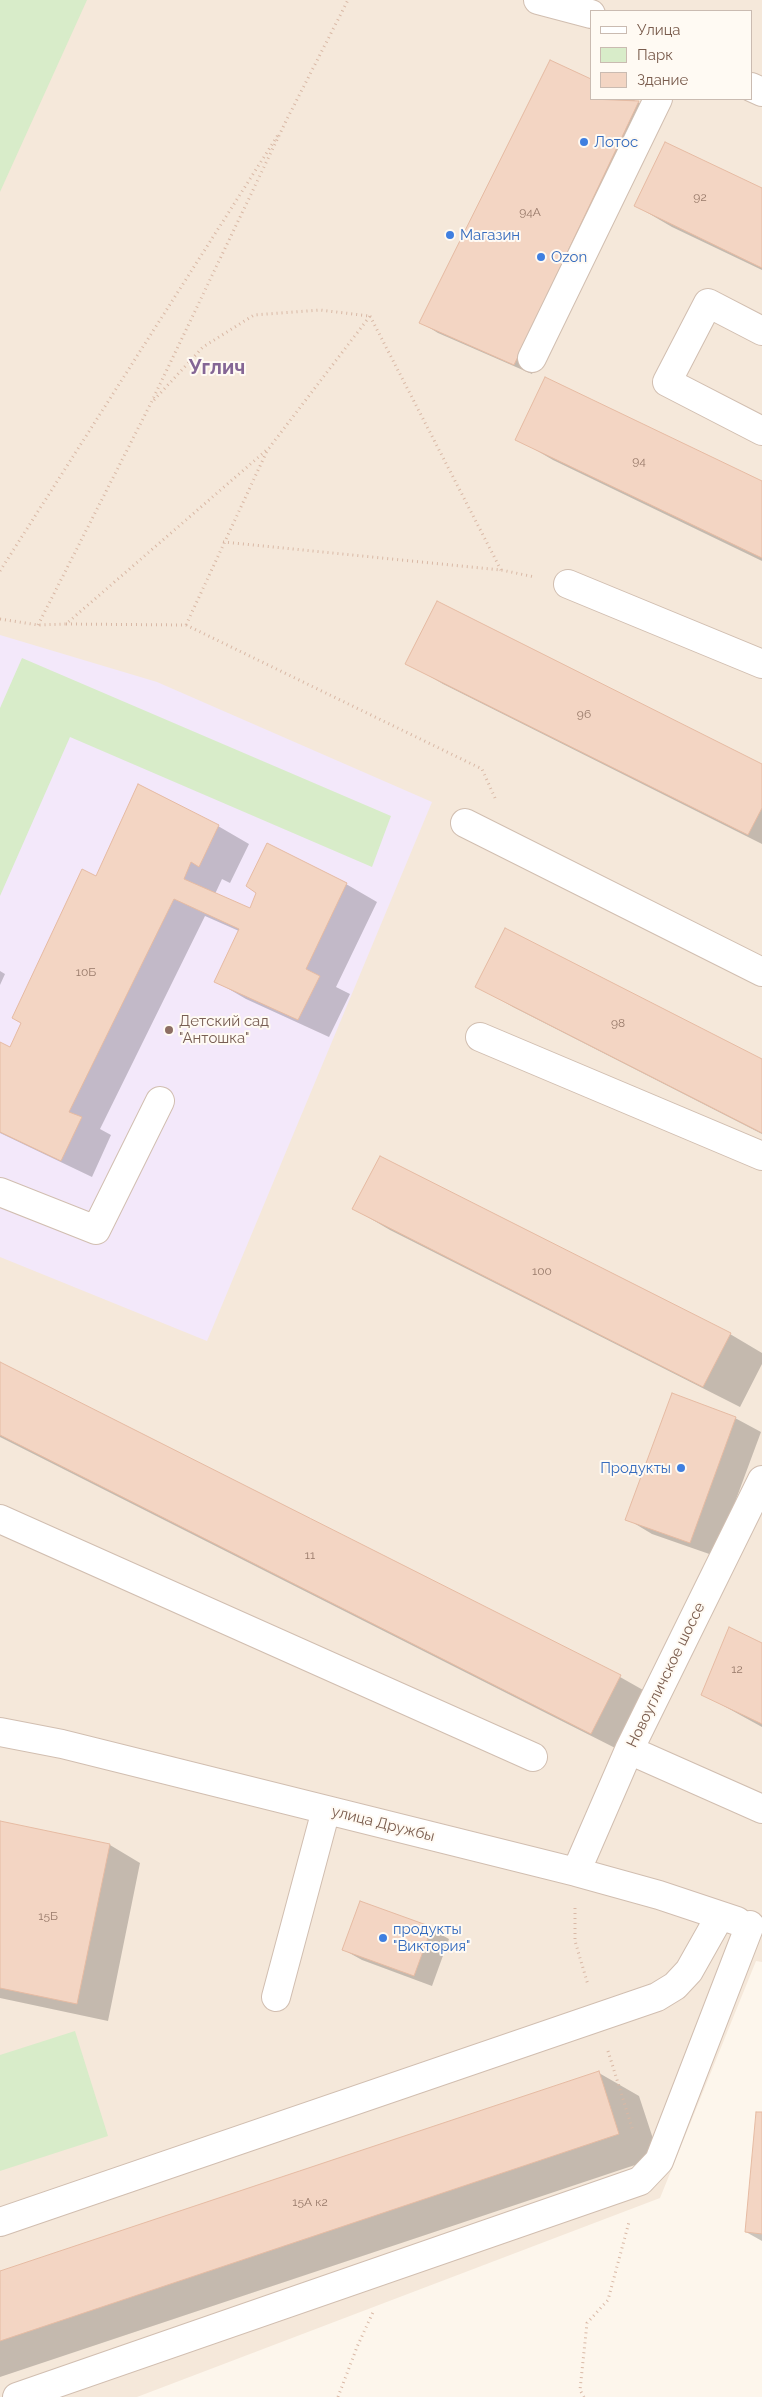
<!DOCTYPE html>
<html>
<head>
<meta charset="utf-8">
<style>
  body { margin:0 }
  #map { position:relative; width:762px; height:2397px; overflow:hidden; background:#fdf6ec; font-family:Raleway,sans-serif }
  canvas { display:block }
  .legend { position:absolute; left:590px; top:10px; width:162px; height:90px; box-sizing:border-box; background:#fffaf3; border:1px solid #cabbb1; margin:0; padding:6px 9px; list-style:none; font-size:15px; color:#7a5c4d }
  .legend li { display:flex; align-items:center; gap:10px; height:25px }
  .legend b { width:25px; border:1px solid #cabbb1 }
</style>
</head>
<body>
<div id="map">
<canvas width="762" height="2397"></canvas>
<ul class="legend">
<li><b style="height:6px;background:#fff"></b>Улица</li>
<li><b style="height:14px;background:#d8ecc9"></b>Парк</li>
<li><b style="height:14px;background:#f3d5c3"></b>Здание</li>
</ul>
</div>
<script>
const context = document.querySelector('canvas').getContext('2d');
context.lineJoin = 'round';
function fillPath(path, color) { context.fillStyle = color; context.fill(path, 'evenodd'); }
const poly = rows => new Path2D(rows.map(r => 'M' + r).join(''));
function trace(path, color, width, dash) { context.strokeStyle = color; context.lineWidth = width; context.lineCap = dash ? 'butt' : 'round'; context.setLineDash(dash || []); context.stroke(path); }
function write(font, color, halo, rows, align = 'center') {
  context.font = font + ' Raleway,sans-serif'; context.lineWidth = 4; context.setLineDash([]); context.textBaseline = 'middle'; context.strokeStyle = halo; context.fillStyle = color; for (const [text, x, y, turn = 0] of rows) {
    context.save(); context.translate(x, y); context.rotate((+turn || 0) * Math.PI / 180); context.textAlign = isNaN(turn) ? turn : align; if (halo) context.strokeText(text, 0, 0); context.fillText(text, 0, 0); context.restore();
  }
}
const residential = poly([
  [0,0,762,0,762,1962,756,1961,660,2198,137,2397,0,2397],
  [591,11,751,11,751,99,591,99]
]);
const education = poly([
  [0,635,157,682,432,802,207,1341,0,1257]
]);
const green = poly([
  [0,0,87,0,0,192],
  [22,658,391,816,372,867,70,737,0,896,0,708],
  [75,2031,108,2136,0,2171,0,2055]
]);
const shadow = poly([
  [591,99,632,99,656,112,532,374,438,333,420,322],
  [762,190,762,270,672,227,636,206],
  [517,439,762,483,762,561,553,460],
  [407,663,762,765,762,844,443,684],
  [218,826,249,844,230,883,222,879,215,894,251,909,346,884,377,902,336,987,350,994,329,1037,246,999,215,981,239,931,205,916,100,1129,111,1135,92,1177,0,1133,0,1043,11,1048,97,877],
  [0,971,5,974,0,985],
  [477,986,762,1061,762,1134,513,1007],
  [354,1209,730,1334,762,1353,762,1364,740,1407,390,1230],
  [0,1363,620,1677,659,1699,631,1756,0,1437],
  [735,1418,761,1432,715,1556,652,1534,627,1519],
  [762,1645,762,1727,702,1694],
  [0,1823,110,1845,140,1863,108,2021,0,1998],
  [431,1929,449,1939,432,1986,362,1960,344,1950],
  [599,2073,639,2096,659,2157,0,2377,0,2272],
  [762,2114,762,2241,746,2232]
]);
const building = poly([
  [550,60,591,79,591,99,639,101,514,365,419,323,550,60],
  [665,142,762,188,762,268,634,206,665,142],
  [545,377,762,481,762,558,515,440,545,377],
  [437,601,762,764,762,808,748,835,405,664,437,601],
  [138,784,219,825,199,867,191,862,184,879,250,908,256,893,246,886,267,843,347,883,306,969,320,976,298,1020,214,982,239,929,174,899,69,1112,82,1117,61,1161,0,1132,0,1042,10,1047,21,1023,12,1018,82,869,96,876,138,784],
  [505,928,762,1059,762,1133,475,987,505,928],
  [380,1156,731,1333,703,1387,352,1209,380,1156],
  [0,1362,621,1675,591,1734,0,1435,0,1362],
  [672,1393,736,1417,690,1543,625,1520,672,1393],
  [729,1627,762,1643,762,1724,701,1695,729,1627],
  [0,1821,110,1844,77,2004,0,1988,0,1821],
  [360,1901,432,1927,414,1976,342,1950,360,1901],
  [599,2071,619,2134,0,2341,0,2271,599,2071],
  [756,2112,762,2112,762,2234,745,2232,756,2112]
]);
const path = poly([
  [370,316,501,570],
  [154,400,203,347,254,315,320,310,369,316],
  [223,542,501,570,535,577],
  [0,571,278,135],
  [0,619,38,625,66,624,269,448,370,316],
  [66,624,186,625,482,769,495,798],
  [38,625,151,403,286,121,348,0],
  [186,625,267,451],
  [575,1908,575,1941,588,1985],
  [608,2051,633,2131],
  [338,2397,357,2347,374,2310],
  [584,2397,580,2390,587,2323,608,2300,629,2222]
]);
const minor = poly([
  [538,0,591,14],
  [751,87,762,92],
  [762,331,708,303,667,382,762,431],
  [532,358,658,99],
  [568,584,762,664],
  [465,823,762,972],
  [480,1037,762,1156],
  [0,1192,96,1230,160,1101],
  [0,1519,533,1757],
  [0,1732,62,1744,576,1872,659,1895,737,1921],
  [629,1750,762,1809],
  [576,1872,629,1750,762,1480],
  [276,1997,326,1810],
  [0,2222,657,1997,675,1986,689,1971,720,1916],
  [17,2397,640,2181,659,2161,750,1925]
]);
const markers = [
  [584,142,5,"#3f7fe0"],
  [450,235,5,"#3f7fe0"],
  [541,257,5,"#3f7fe0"],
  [169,1030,5,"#8d6e63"],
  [681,1468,5,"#3f7fe0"],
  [383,1938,5,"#3f7fe0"]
];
const numberNames = [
  ["92",700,197],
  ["94А",530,212],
  ["94",639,461],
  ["96",584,714],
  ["10Б",86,972],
  ["98",618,1023],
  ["100",542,1271],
  ["11",310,1555],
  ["12",737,1669],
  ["15Б",48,1916],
  ["15А к2",310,2202]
];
const shopNames = [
  ["Лотос",594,142],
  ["Магазин",460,235],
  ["Ozon",551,257],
  ["Продукты",671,1468,"right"],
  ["продукты",393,1929],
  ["\"Виктория\"",393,1946]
];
const educationNames = [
  ["Детский сад",179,1021],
  ["\"Антошка\"",179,1038]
];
const streetNames = [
  ["Новоугличское шоссе",666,1675,-64],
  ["улица Дружбы",383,1824,14]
];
const districtNames = [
  ["Углич",217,368]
];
fillPath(residential, '#f5e8da');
fillPath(education, '#f3e8fa');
fillPath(green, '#d8ecc9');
fillPath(shadow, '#0003');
fillPath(building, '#f3d5c3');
trace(building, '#e6bba3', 1);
trace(minor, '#d1beb0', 30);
trace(path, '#d9b8a5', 3, [1, 4]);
trace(minor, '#fff', 28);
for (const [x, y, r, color] of markers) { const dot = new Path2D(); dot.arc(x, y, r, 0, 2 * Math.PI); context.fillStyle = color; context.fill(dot); trace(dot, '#fffaf3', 2); }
write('12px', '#987a6a', null, numberNames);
write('15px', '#366cbe', '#fffaf3', shopNames, 'left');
write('15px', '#785e54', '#fffaf3', educationNames, 'left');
write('15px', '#7a5c4d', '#fffaf3', streetNames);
write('bold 20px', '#846695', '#fffaf3', districtNames);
</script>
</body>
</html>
